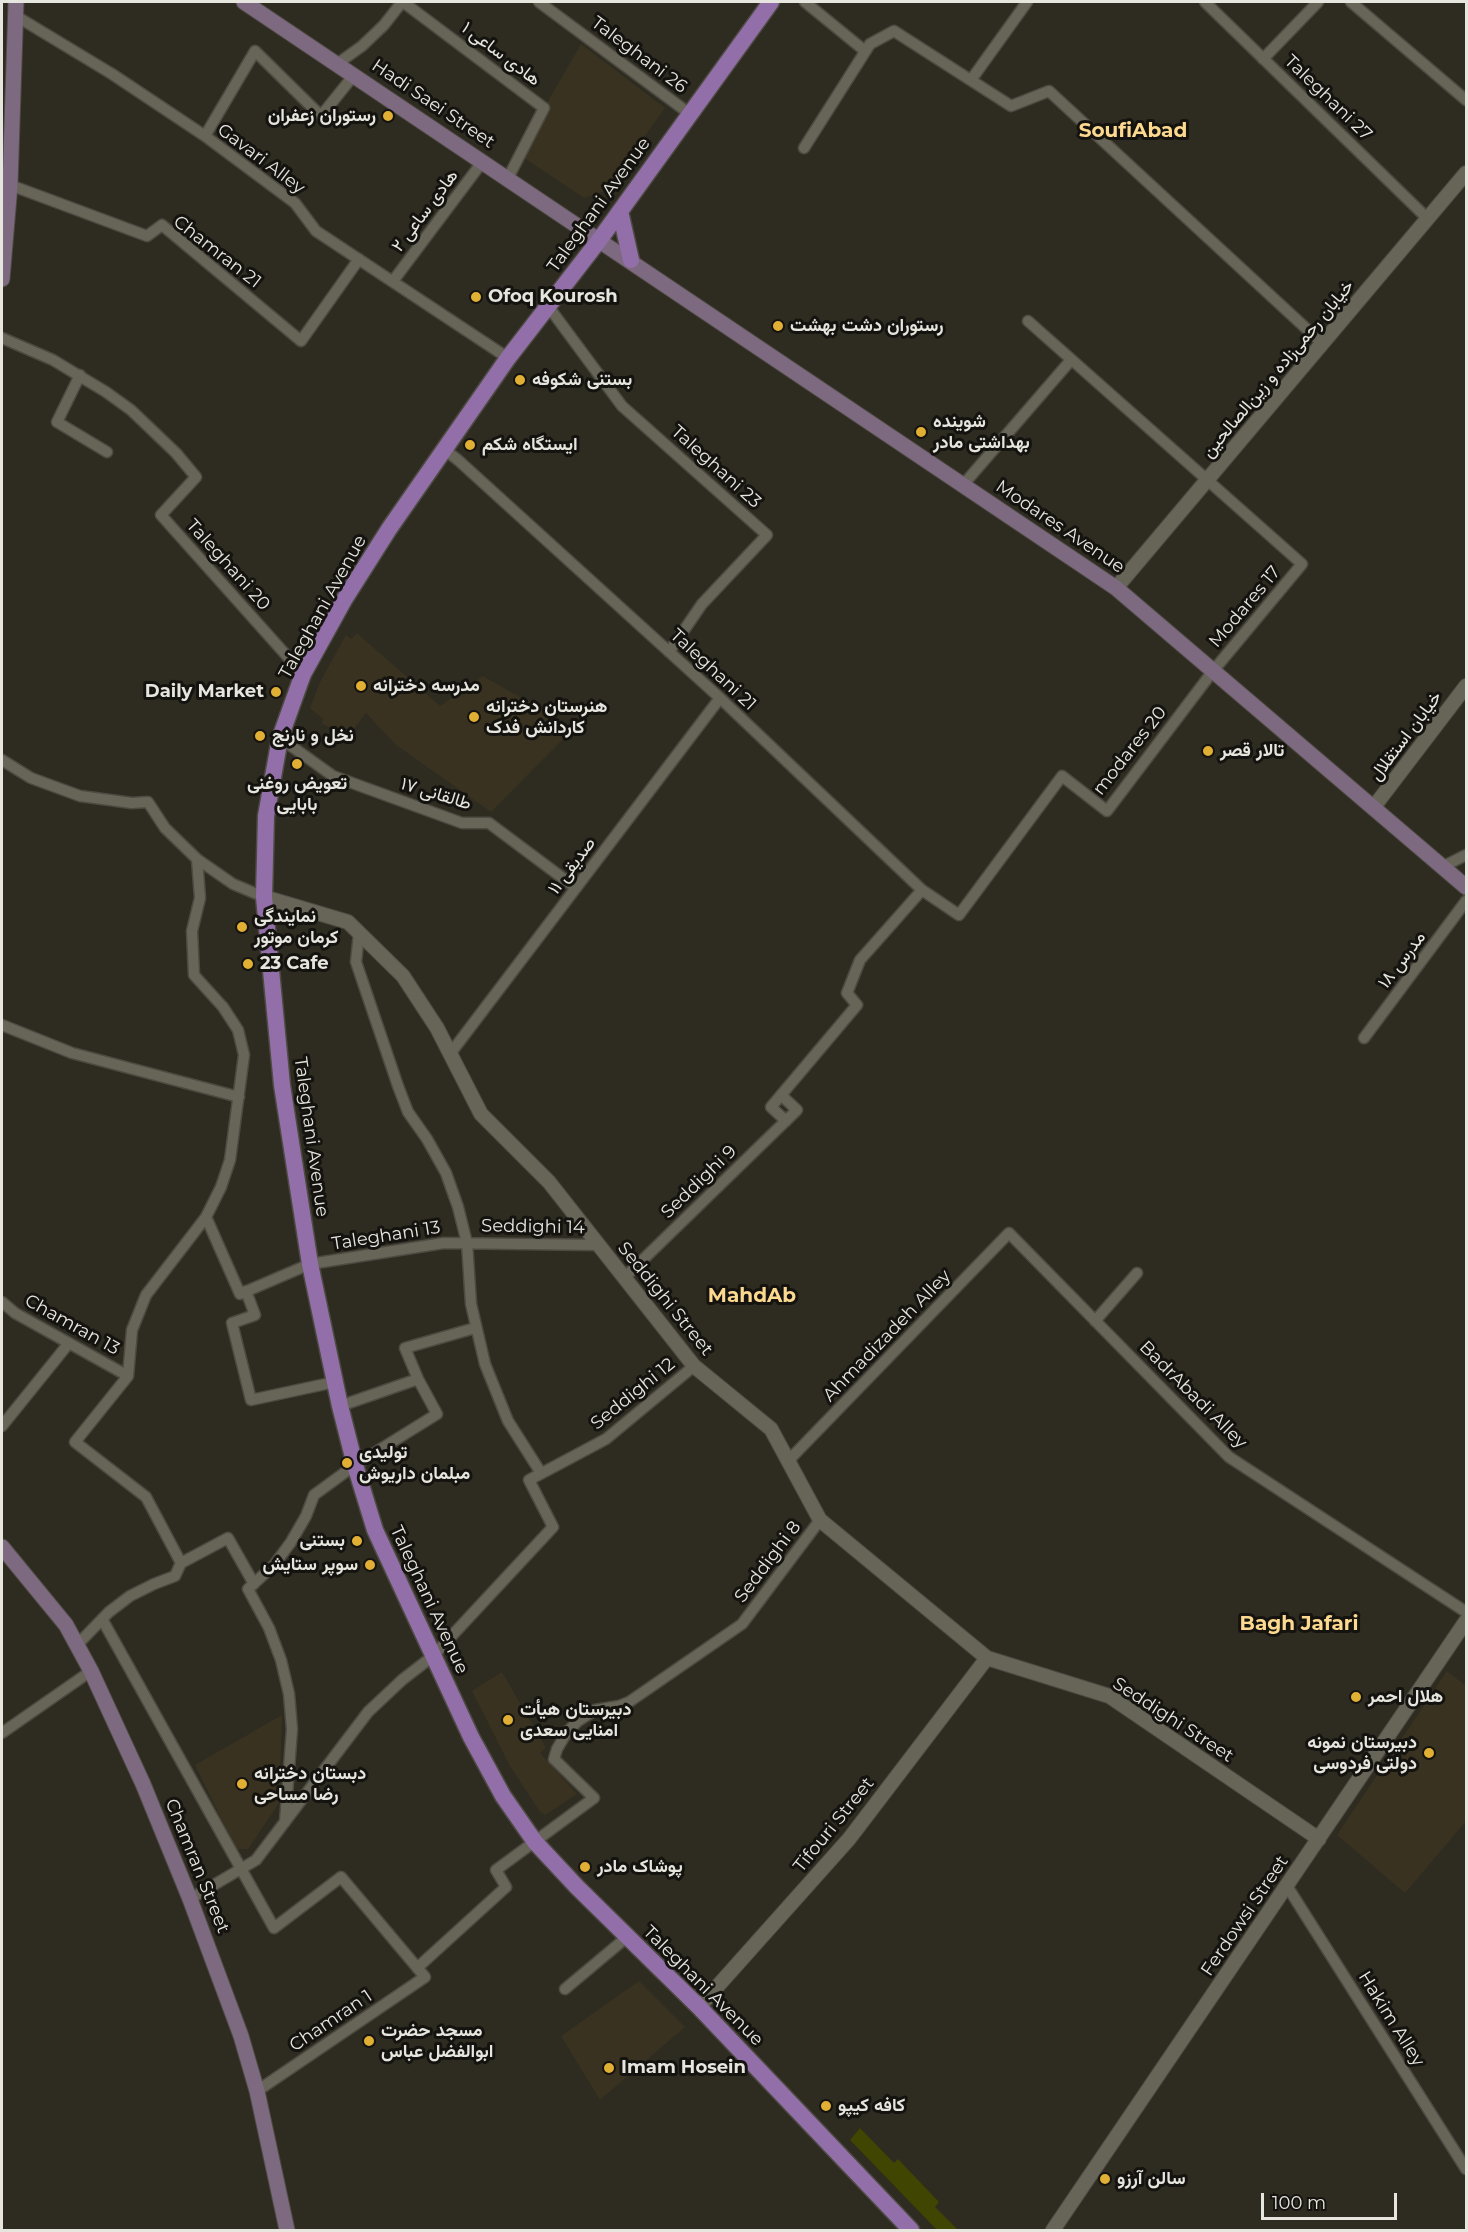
<!DOCTYPE html>
<html>
<head>
<meta charset="utf-8">
<style>
  body { margin:0 }
  #map { position:relative; width:1468px; height:2232px; overflow:hidden; background:#2e2b21; font-family:Montserrat,sans-serif }
  canvas { display:block }
  .frame { position:absolute; inset:0; border:3px solid #e6e5de; pointer-events:none }
  .scale { position:absolute; left:1261px; top:2193px; width:136px; height:27px; box-sizing:border-box; border:3px solid #e6e5de; border-top:0; padding-left:8px; font-size:18px; line-height:21px; white-space:nowrap; color:#e6e5de; -webkit-text-stroke:4px #15130f; paint-order:stroke }
</style>
</head>
<body>
<div id="map">
<canvas width="1468" height="2232"></canvas>
<div class="frame"></div>
<div class="scale">100 m</div>
</div>
<script>
const context = document.querySelector('canvas').getContext('2d');
context.lineJoin = 'round';
function fillPath(path, color) { context.fillStyle = color; context.fill(path, 'evenodd'); }
const poly = rows => new Path2D(rows.map(r => 'M' + r).join(''));
function trace(path, color, width, dash) { context.strokeStyle = color; context.lineWidth = width; context.lineCap = dash ? 'butt' : 'round'; context.setLineDash(dash || []); context.stroke(path); }
function write(font, color, halo, rows, align = 'center') {
  context.font = font + ' Montserrat,Vazirmatn,sans-serif'; context.lineWidth = 6; context.setLineDash([]); context.textBaseline = 'middle'; context.strokeStyle = halo; context.fillStyle = color; for (const [text, x, y, turn = 0] of rows) {
    context.save(); context.translate(x, y); context.rotate((+turn || 0) * Math.PI / 180); context.textAlign = isNaN(turn) ? turn : align; if (halo) context.strokeText(text, 0, 0); context.fillText(text, 0, 0); context.restore();
  }
}
const education = poly([
  [581,44,665,108,605,191,584,198,521,156,551,106,547,103],
  [357,633,440,706,483,676,574,728,491,812,396,745,366,713,349,735,322,724,323,719,310,708,320,682,346,635,351,639],
  [1447,1671,1466,1686,1466,1821,1405,1893,1337,1835],
  [502,1672,546,1748,540,1753,577,1794,545,1815,540,1812,510,1766,472,1691],
  [282,1715,279,1803,248,1849,236,1849,195,1765],
  [639,1981,685,2027,600,2100,561,2036]
]);
const green = poly([
  [860,2128,894,2163,898,2159,939,2202,935,2207,958,2230,937,2230,850,2140]
]);
const minor = poly([
  [403,2,544,108,508,178],
  [539,2,690,114],
  [805,2,865,51],
  [1205,2,1428,219],
  [1351,2,1466,100],
  [16,16,112,74,205,136,295,203,316,231,508,358],
  [1263,59,1318,2],
  [337,64,362,46,384,25,402,2],
  [971,80,1027,2],
  [205,136,255,51,321,116,354,75],
  [804,148,870,44,894,31,1011,106,1049,91,1323,344],
  [2,189,10,185,147,236,162,225,301,341,359,259],
  [393,281,483,161],
  [548,306,622,406,767,535,702,604,669,652],
  [2,338,53,360,106,392,131,410,176,453,196,477,161,515,303,674],
  [80,375,57,422,107,452],
  [445,450,458,460,720,698,922,890,959,915,1062,776,1107,811,1213,671,1302,564,1028,321],
  [963,485,1071,360],
  [280,738,333,776,462,823,489,823,576,888],
  [2,760,31,778,80,796,132,803,148,802,165,828,197,859,233,884,264,897],
  [1442,867,1466,855],
  [359,933,356,962,398,1086,408,1112,427,1139,446,1173,458,1207,467,1243,471,1304,485,1364,508,1421,541,1473],
  [2,1025,72,1053,239,1097],
  [1364,1038,1466,901],
  [450,1054,720,698],
  [786,1121,771,1107,857,1005,847,993,860,960,922,890],
  [206,1217,240,1294,310,1264,444,1243,598,1245],
  [624,1278,797,1110,781,1095],
  [246,1291,255,1315,232,1323,251,1400,335,1382],
  [2,1302,15,1313,128,1376],
  [1095,1321,1137,1273],
  [340,1406,418,1379],
  [2,1426,69,1343],
  [788,1461,1009,1233,1229,1457,1466,1612],
  [181,1563,146,1497,75,1442,128,1376,132,1330,146,1295,206,1217,221,1187,230,1160,244,1055,238,1030,223,1007,194,975,192,931,200,898,197,859],
  [181,1563,228,1538,254,1584],
  [102,1619,274,1928,341,1877,425,1977,257,2091],
  [77,1645,109,1612,130,1596,154,1584,175,1576,181,1563],
  [2,1733,91,1671],
  [285,1822,292,1729,289,1694,281,1660,269,1628,248,1589,274,1565,291,1542,306,1516,314,1495,355,1465,437,1414,418,1379,405,1348,475,1328],
  [1287,1886,1466,2169],
  [190,1899,256,1860,368,1712,402,1680,433,1656,553,1527,529,1480,606,1439,694,1366],
  [417,1968,506,1887,496,1870,594,1798,554,1759,557,1749,567,1732,578,1721,595,1710,619,1706,629,1702,742,1624,820,1520],
  [565,1989,627,1937]
]);
const tertiary = poly([
  [1116,588,1466,173],
  [1373,808,1466,686],
  [264,897,348,922,403,976,437,1028,481,1114,549,1182,694,1366,771,1429,820,1520,987,1658,1109,1696,1319,1839],
  [699,2007,849,1839,987,1658],
  [1053,2230,1466,1621]
]);
const secondary = poly([
  [244,2,1116,588,1466,887],
  [2,279,10,185,16,2],
  [2,1547,66,1625,91,1671,143,1784,190,1899,241,2036,257,2091,287,2230]
]);
const primary = poly([
  [771,2,600,239,508,358,389,529,344,600,303,674,280,738,266,816,264,897,282,1085,310,1264,340,1406,355,1465,375,1530,471,1737,503,1796,535,1842,577,1887,699,2007,911,2230],
  [620,211,631,260]
]);
const markers = [
  [388,116,6,"#e1af34"],
  [476,297,6,"#e1af34"],
  [778,326,6,"#e1af34"],
  [520,380,6,"#e1af34"],
  [921,432,6,"#e1af34"],
  [470,445,6,"#e1af34"],
  [361,686,6,"#e1af34"],
  [276,692,6,"#e1af34"],
  [474,717,6,"#e1af34"],
  [260,736,6,"#e1af34"],
  [1208,751,6,"#e1af34"],
  [297,764,6,"#e1af34"],
  [242,927,6,"#e1af34"],
  [248,964,6,"#e1af34"],
  [347,1463,6,"#e1af34"],
  [357,1541,6,"#e1af34"],
  [370,1565,6,"#e1af34"],
  [1356,1697,6,"#e1af34"],
  [508,1720,6,"#e1af34"],
  [1429,1753,6,"#e1af34"],
  [242,1784,6,"#e1af34"],
  [585,1867,6,"#e1af34"],
  [369,2041,6,"#e1af34"],
  [609,2068,6,"#e1af34"],
  [826,2106,6,"#e1af34"],
  [1105,2179,6,"#e1af34"]
];
const streetNames = [
  ["هادی ساعی ۱",501,54,37],
  ["Taleghani 26",639,55,37],
  ["Taleghani 27",1328,98,44],
  ["Hadi Saei Street",433,104,34],
  ["Gavari Alley",261,159,37],
  ["Taleghani Avenue",599,205,-54],
  ["هادی ساعی ۲",425,211,-53],
  ["Chamran 21",217,252,38],
  ["خیابان رحمی‌زاده و زین‌الصالحین",1278,369,-50],
  ["Taleghani 23",716,467,42],
  ["Modares Avenue",1060,527,34],
  ["Taleghani 20",228,565,48],
  ["Taleghani Avenue",323,607,-61],
  ["Modares 17",1245,607,-50],
  ["Taleghani 21",713,670,43],
  ["خیابان استقلال",1406,736,-53],
  ["modares 20",1130,751,-52],
  ["طالقانی ۱۷",436,794,17],
  ["صدیقی ۱۱",572,866,-53],
  ["مدرس ۱۸",1402,960,-53],
  ["Taleghani Avenue",311,1137,82],
  ["Seddighi 9",699,1182,-44],
  ["Seddighi 14",533,1227,1],
  ["Taleghani 13",386,1236,-9],
  ["Seddighi Street",665,1299,51],
  ["Chamran 13",72,1325,29],
  ["Ahmadizadeh Alley",887,1336,-46],
  ["Seddighi 12",633,1394,-39],
  ["BadrAbadi Alley",1193,1395,45],
  ["Seddighi 8",768,1562,-53],
  ["Taleghani Avenue",429,1600,65],
  ["Seddighi Street",1173,1720,33],
  ["Tifouri Street",834,1825,-51],
  ["Chamran Street",197,1866,68],
  ["Ferdowsi Street",1245,1916,-56],
  ["Taleghani Avenue",703,1986,45],
  ["Hakim Alley",1391,2019,58],
  ["Chamran 1",331,2021,-34]
];
const poiNames = [
  ["رستوران زعفران",376,116,"right"],
  ["Ofoq Kourosh",488,297],
  ["رستوران دشت بهشت",790,326],
  ["بستنی شکوفه",532,380],
  ["شوینده",933,422],
  ["بهداشتی مادر",933,443],
  ["ایستگاه شکم",482,445],
  ["مدرسه دخترانه",373,686],
  ["Daily Market",264,692,"right"],
  ["هنرستان دخترانه",486,707],
  ["کاردانش فدک",486,728],
  ["نخل و نارنج",272,736],
  ["تالار قصر",1220,751],
  ["تعویض روغنی",297,784,"center"],
  ["بابایی",297,805,"center"],
  ["نمایندگی",254,917],
  ["کرمان موتور",254,938],
  ["23 Cafe",260,964],
  ["تولیدی",359,1453],
  ["مبلمان داریوش",359,1474],
  ["بستنی",345,1541,"right"],
  ["سوپر ستایش",358,1565,"right"],
  ["هلال احمر",1368,1697],
  ["دبیرستان هیأت",520,1710],
  ["امنایی سعدی",520,1731],
  ["دبیرستان نمونه",1417,1743,"right"],
  ["دولتی فردوسی",1417,1764,"right"],
  ["دبستان دخترانه",254,1774],
  ["رضا مساحی",254,1795],
  ["پوشاک مادر",597,1867],
  ["مسجد حضرت",381,2031],
  ["ابوالفضل عباس",381,2052],
  ["Imam Hosein",621,2068],
  ["کافه کیپو",838,2106],
  ["سالن آرزو",1117,2179]
];
const neighbourhoodNames = [
  ["SoufiAbad",1133,131],
  ["MahdAb",752,1296],
  ["Bagh Jafari",1299,1624]
];
fillPath(education, '#393221');
fillPath(green, '#404501');
trace(minor, '#4c4a41', 13);
trace(tertiary, '#4c4a41', 16);
trace(secondary, '#4c4a41', 17);
trace(primary, '#4c4a41', 19);
trace(minor, '#676458', 10);
trace(tertiary, '#676458', 14);
trace(secondary, '#7d6980', 15);
trace(primary, '#926fa8', 16);
for (const [x, y, r, color] of markers) { const dot = new Path2D(); dot.arc(x, y, r, 0, 2 * Math.PI); context.fillStyle = color; context.fill(dot); trace(dot, '#15130f', 2); }
write('18px', '#e6e5de', '#15130f', streetNames);
write('bold 18px', '#e6e5de', '#15130f', poiNames, 'left');
write('bold 20px', '#fcd98f', '#15130f', neighbourhoodNames);
</script>
</body>
</html>
